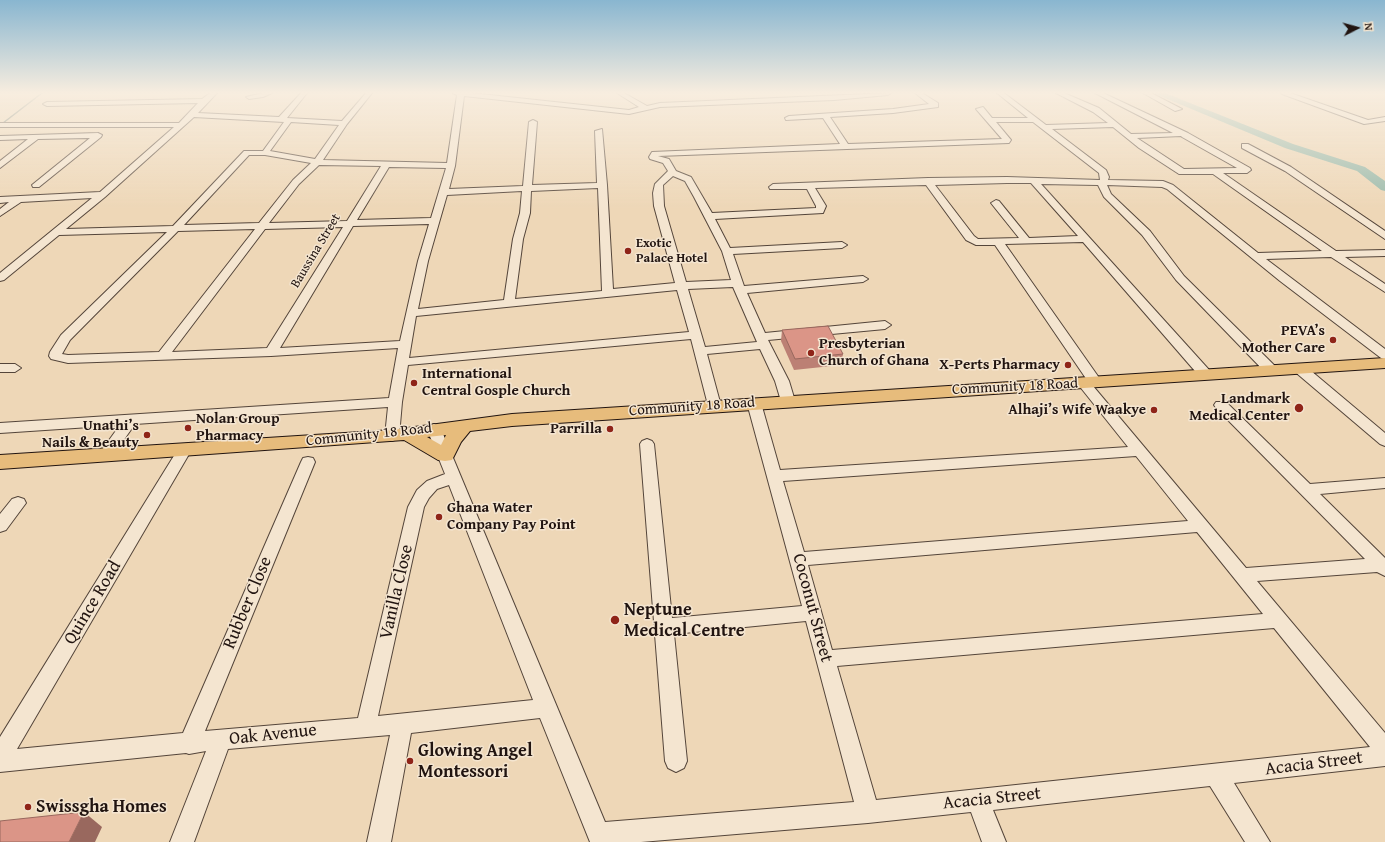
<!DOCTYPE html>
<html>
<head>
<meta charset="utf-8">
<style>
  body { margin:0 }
  #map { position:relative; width:1385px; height:842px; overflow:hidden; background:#eed7b7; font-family:"Gentium Book Plus",serif }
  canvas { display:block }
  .north { position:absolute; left:1337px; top:8px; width:40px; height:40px; -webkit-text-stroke:3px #f4e5d0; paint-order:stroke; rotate:84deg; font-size:11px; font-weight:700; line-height:16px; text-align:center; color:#211410 }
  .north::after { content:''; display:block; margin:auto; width:14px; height:18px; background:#211410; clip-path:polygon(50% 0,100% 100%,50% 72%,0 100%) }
</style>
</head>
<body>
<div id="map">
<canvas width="1385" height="842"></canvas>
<div class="north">N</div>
</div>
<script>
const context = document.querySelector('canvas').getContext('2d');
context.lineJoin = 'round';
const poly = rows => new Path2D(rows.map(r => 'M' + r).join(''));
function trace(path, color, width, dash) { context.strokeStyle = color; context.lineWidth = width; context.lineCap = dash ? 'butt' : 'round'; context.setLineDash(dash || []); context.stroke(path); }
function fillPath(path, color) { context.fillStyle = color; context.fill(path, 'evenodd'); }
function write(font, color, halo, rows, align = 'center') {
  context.font = font + ' "Gentium Book Plus",serif'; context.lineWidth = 3; context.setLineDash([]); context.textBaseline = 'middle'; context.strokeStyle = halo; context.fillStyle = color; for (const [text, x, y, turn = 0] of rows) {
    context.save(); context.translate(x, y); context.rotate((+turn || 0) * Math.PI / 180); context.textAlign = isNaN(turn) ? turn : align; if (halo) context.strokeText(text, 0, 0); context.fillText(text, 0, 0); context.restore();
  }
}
const stream = poly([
  [3,123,42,93]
]);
const river = poly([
  [1153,93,1165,93,1293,144,1365,167,1385,181,1385,191,1381,190,1357,171,1285,148,1153,93]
]);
const minor = poly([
  [210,93,217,93,198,113,279,117,301,93,307,93,287,118,342,121,366,93,372,93,347,124,323,160,447,163,457,95,453,93,471,93,629,110,639,107,617,93,624,93,647,106,660,103,891,93,888,95,834,100,660,107,629,114,464,96,455,166,449,189,523,186,529,122,533,120,537,122,532,185,597,183,595,131,602,129,607,185,613,289,675,283,654,206,653,193,655,184,668,171,663,163,650,159,649,157,652,152,840,144,823,118,786,120,785,118,789,116,893,109,929,104,915,93,922,93,938,103,938,107,893,113,830,117,848,144,1002,139,976,109,983,107,992,118,1028,118,997,93,1004,93,1046,125,1108,123,1093,112,1056,93,1064,93,1099,108,1131,134,1173,133,1095,93,1103,93,1188,133,1250,168,1251,170,1247,173,1223,173,1336,251,1385,250,1385,256,1345,257,1385,284,1385,292,1331,257,1266,259,1385,349,1385,359,1381,358,1280,281,1167,189,1162,187,1107,185,1111,194,1150,231,1184,276,1276,367,1277,370,1276,373,1266,373,1176,280,1142,235,1104,197,1098,185,1041,184,1211,372,1212,375,1211,378,1201,378,1083,242,1005,244,1102,382,1100,385,1093,386,1246,568,1365,559,1216,408,1214,405,1216,402,1226,402,1310,484,1385,478,1385,488,1320,494,1385,558,1385,576,1377,572,1257,581,1385,733,1385,766,1234,783,1270,842,1245,842,1210,786,993,810,1006,842,982,842,971,812,868,823,641,842,590,842,540,718,411,733,391,842,367,842,390,735,228,749,194,842,170,842,206,751,189,754,186,753,0,772,0,737,180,446,185,444,190,446,192,449,17,749,183,733,301,462,303,458,308,457,313,458,315,462,205,731,358,718,408,507,417,490,427,481,445,474,427,429,429,426,434,424,439,426,441,429,605,822,854,802,806,621,674,634,687,761,684,768,676,772,668,768,665,761,640,444,642,441,647,439,652,441,654,444,672,618,802,606,747,403,749,400,754,399,759,400,761,403,780,470,1128,447,1077,383,1079,380,1087,380,995,245,976,245,966,240,926,185,815,188,826,206,823,213,715,219,730,248,842,242,847,245,842,248,733,254,744,286,863,276,868,279,863,282,747,293,765,333,885,321,891,325,885,329,768,340,789,381,795,401,793,404,783,404,781,401,775,381,760,349,707,354,721,406,719,409,709,409,691,339,408,365,402,402,399,436,397,439,392,441,387,439,385,436,388,407,135,424,111,458,106,459,101,458,99,454,120,425,0,433,0,423,389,398,398,348,271,356,68,363,51,359,49,356,50,352,61,335,167,232,59,235,4,280,0,281,0,273,92,198,21,202,0,216,0,209,9,202,0,203,0,197,100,192,174,127,0,127,0,123,179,123,198,103,47,106,43,104,47,102,202,99,210,93],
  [194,117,284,122,263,151,244,151,173,226,66,229,105,197,194,117],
  [291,122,339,125,315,159,270,151,291,122],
  [996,122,1033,122,1099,173,1100,180,1007,177,928,178,773,184,769,187,770,189,807,189,816,206,816,208,712,213,691,177,676,171,669,159,658,156,1009,143,1011,140,996,122],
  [1113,127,1139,148,1179,174,1213,174,1322,251,1258,253,1173,185,1163,181,1108,180,1109,177,1106,170,1052,129,1113,127],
  [1181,136,1182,137,1237,168,1184,169,1137,138,1181,136],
  [249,155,265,155,311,163,293,180,259,223,184,225,249,155],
  [319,165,381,166,347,221,269,223,299,184,319,165],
  [389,167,446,168,431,218,357,220,389,167],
  [673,176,685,181,694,197,722,251,731,280,686,282,664,206,663,185,673,176],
  [1007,183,1031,183,1078,236,1029,238,999,201,996,200,991,203,1019,238,978,239,974,236,935,185,1007,183],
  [598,188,602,291,515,299,523,239,530,213,531,191,598,188],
  [522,191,520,213,513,239,504,300,418,309,428,261,447,195,522,191],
  [429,224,418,261,400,341,280,348,353,226,429,224],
  [343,227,267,348,172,352,265,229,343,227],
  [255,229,159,352,68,355,62,354,70,340,178,231,255,229],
  [733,287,757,342,705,347,688,289,733,287],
  [677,290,689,332,409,358,416,316,677,290],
  [1136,456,1188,521,804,552,783,481,1136,456],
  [449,485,533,700,378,716,424,507,429,498,437,489,449,485],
  [1197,532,1263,614,832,650,808,565,1197,532],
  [1274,628,1370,747,876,800,837,666,1274,628],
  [263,93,272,93,263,97,249,99,246,97,263,93],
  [1143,93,1151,93,1182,109,1175,111,1143,93],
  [1281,93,1290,93,1368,120,1385,117,1385,121,1364,124,1282,94,1281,93],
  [98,133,102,135,101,137,39,187,33,187,32,185,90,138,38,139,0,168,0,161,28,139,0,140,0,136,98,133],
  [1242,144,1248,144,1291,167,1385,231,1385,239,1285,171,1242,148,1242,144],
  [0,364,15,364,21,368,15,372,0,372,0,364],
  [1299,364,1304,365,1385,433,1385,446,1380,444,1294,371,1293,368,1299,364],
  [18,497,24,499,26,503,6,530,0,532,0,514,12,499,18,497]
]);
const major = poly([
  [1385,358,1385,368,512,426,470,431,461,442,452,460,445,461,438,460,404,440,0,469,0,455,392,430,512,414,1385,358],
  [446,435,441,445,427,437,446,435]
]);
const wall = poly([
  [782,330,843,354,841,365,794,370,781,341]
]);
const shadedWall = poly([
  [84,812,102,827,95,842,69,842]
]);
const building = poly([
  [828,326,843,354,795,359,782,330,828,326],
  [84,812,69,842,0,842,0,821,84,812]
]);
const markers = [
  [628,251,4,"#8f2418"],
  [1333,340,4,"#8f2418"],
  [811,353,4,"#8f2418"],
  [1068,365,4,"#8f2418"],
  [414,383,4,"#8f2418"],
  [1299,408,5,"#8f2418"],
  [1154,410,4,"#8f2418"],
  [188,428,4,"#8f2418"],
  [610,429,4,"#8f2418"],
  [147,435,4,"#8f2418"],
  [439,517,4,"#8f2418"],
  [615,620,5,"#8f2418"],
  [410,761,4,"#8f2418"],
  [28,807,4,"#8f2418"]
];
const farPoinames = [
  ["Exotic",636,244],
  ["Palace Hotel",636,259]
];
const farStreetnames = [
  ["Baussina Street",316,251,-59]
];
const poiNames = [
  ["PEVA’s",1325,331],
  ["Mother Care",1325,348],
  ["Presbyterian",819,344,"left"],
  ["Church of Ghana",819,361,"left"],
  ["X-Perts Pharmacy",1060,365],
  ["International",422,374,"left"],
  ["Central Gosple Church",422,391,"left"],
  ["Landmark",1290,399],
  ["Medical Center",1290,416],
  ["Alhaji’s Wife Waakye",1146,410],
  ["Nolan Group",196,419,"left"],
  ["Pharmacy",196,436,"left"],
  ["Unathi’s",139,426],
  ["Nails & Beauty",139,443],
  ["Parrilla",602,429],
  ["Ghana Water",447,508,"left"],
  ["Company Pay Point",447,525,"left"]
];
const streetNames = [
  ["Community 18 Road",1015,387,-3],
  ["Community 18 Road",692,407,-4],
  ["Community 18 Road",369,435,-6]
];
const nearStreetnames = [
  ["Vanilla Close",397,592,-77],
  ["Quince Road",93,603,-59],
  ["Rubber Close",248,603,-67],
  ["Coconut Street",812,608,75],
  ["Oak Avenue",273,735,-6],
  ["Acacia Street",1314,764,-7],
  ["Acacia Street",992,799,-6]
];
const nearPoinames = [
  ["Neptune",624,610],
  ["Medical Centre",624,631],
  ["Glowing Angel",418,751],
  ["Montessori",418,772],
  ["Swissgha Homes",36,807]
];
trace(stream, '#6a786d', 1.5);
fillPath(river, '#9abaab');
trace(minor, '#54453a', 2);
trace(major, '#211410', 2);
fillPath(minor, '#f4e5d0');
fillPath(major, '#e7bc7c');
fillPath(wall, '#bc8074');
fillPath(shadedWall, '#99685e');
fillPath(building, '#db9587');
trace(building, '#99685e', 1);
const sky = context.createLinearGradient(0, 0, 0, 210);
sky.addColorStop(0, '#89b6d0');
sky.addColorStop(0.44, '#f7eddf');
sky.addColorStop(1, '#f7eddf00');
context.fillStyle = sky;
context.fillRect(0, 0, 1385, 210);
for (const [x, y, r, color] of markers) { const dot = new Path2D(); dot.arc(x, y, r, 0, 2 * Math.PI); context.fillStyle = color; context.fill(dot); trace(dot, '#f4e5d0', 1.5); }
write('bold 13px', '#211410', '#f4e5d0', farPoinames, 'left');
write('13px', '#211410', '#f4e5d0', farStreetnames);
write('bold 15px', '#211410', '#f4e5d0', poiNames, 'right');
write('15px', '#211410', '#f4e5d0', streetNames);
write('18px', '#211410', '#f4e5d0', nearStreetnames);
write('bold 18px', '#211410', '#f4e5d0', nearPoinames, 'left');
</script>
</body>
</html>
